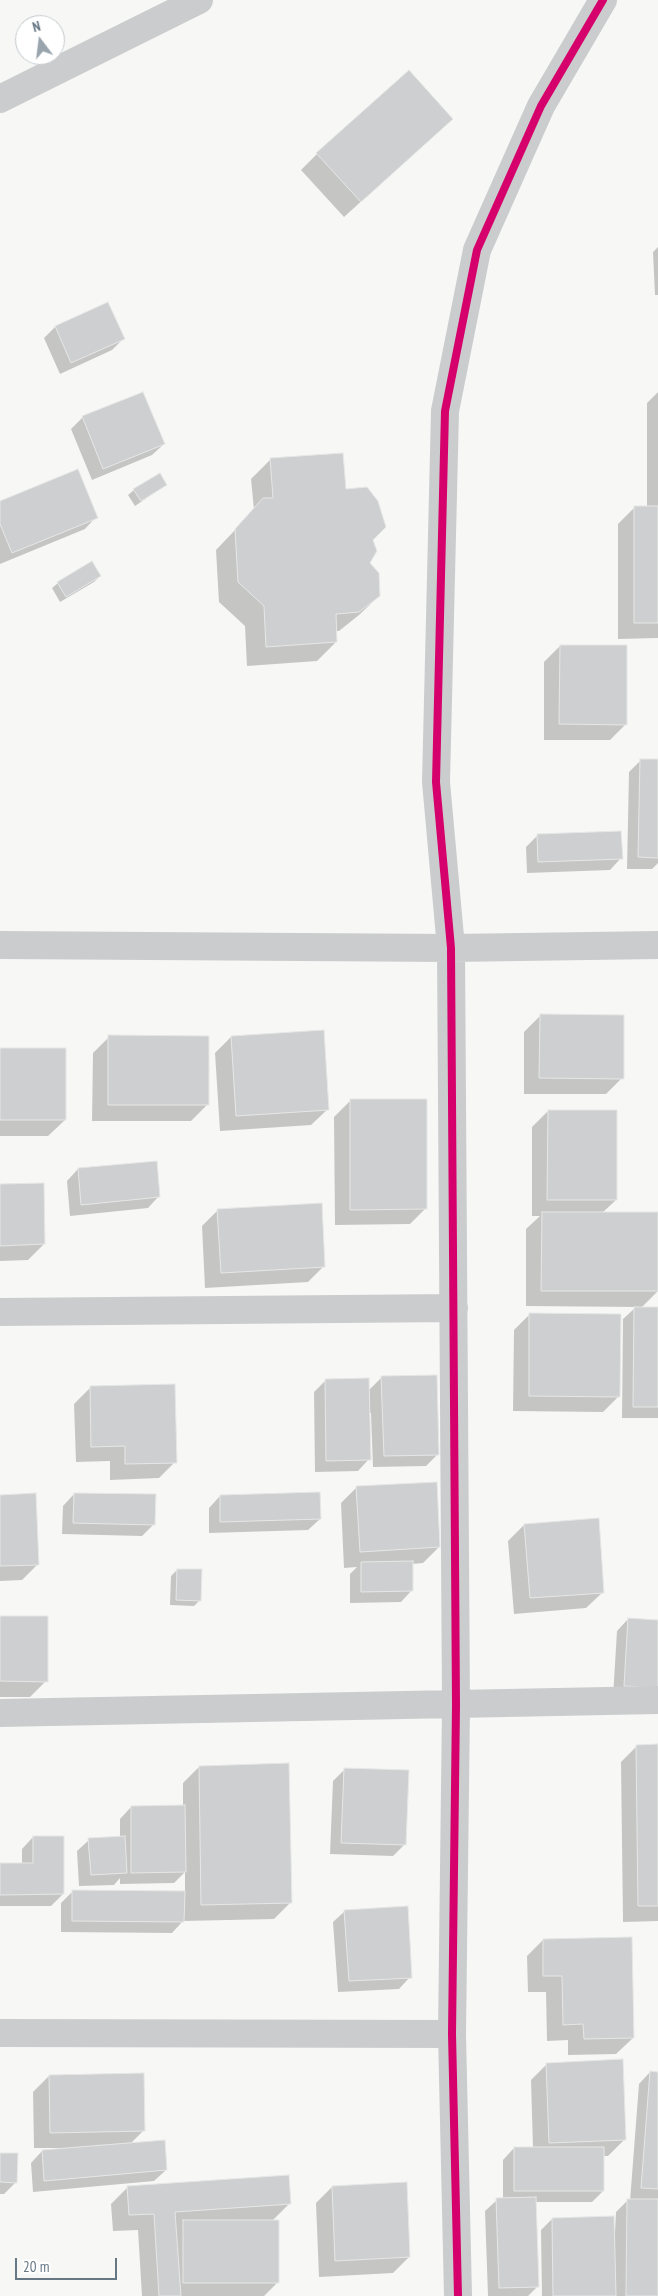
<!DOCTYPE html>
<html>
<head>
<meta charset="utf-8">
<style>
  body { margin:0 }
  #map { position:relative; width:658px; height:2296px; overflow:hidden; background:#f7f7f6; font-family:"PT Sans Narrow",sans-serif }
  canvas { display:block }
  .north { position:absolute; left:15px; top:15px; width:50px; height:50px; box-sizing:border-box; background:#fff; border:1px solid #c2c9ce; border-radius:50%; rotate:345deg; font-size:14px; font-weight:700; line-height:20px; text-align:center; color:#677885 }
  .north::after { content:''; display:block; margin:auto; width:18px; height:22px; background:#99a4ad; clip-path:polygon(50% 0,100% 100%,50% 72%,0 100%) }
  .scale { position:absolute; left:15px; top:2258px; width:102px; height:22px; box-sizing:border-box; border:2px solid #677885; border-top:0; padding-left:6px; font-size:15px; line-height:18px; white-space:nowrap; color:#677885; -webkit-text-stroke:4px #fff; paint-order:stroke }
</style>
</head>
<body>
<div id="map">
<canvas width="658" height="2296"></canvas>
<div class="north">N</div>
<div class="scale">20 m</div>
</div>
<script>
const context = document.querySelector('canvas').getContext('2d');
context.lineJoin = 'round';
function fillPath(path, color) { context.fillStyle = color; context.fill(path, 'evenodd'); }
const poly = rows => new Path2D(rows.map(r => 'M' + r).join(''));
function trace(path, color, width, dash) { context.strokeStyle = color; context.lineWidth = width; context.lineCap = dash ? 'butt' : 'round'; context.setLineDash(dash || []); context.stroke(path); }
const shadow = poly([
  [452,119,344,217,301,170,317,154],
  [658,247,658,295,655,295,653,252],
  [55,327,123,339,112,350,60,374,44,338],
  [658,392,658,638,618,639,618,524,634,508,647,507,647,403],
  [83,417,164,444,152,455,92,480,71,429],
  [271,459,345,490,371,540,369,564,379,596,359,615,339,631,335,631,336,642,317,661,247,666,245,626,219,602,216,550,254,510,251,479],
  [166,485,135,506,128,495,134,490],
  [0,503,96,517,85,529,0,564],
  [100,576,94,582,60,602,52,588,58,583],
  [560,646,626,724,610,740,544,740,544,662],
  [641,760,658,761,658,863,652,869,627,869,629,772],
  [537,836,621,858,610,870,527,873,526,847],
  [540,1016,622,1078,606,1094,524,1094,524,1032],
  [109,1037,207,1105,191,1121,92,1121,93,1053],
  [231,1037,328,1109,311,1125,220,1131,215,1053],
  [0,1049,65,1120,48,1136,0,1136],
  [350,1101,426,1208,410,1224,335,1225,334,1117],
  [548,1111,616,1200,602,1213,658,1213,658,1291,641,1308,658,1308,658,1418,622,1418,623,1319,636,1307,526,1306,526,1229,540,1216,532,1216,532,1127],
  [78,1169,159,1196,148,1208,70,1216,67,1181],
  [0,1186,44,1244,28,1260,0,1261],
  [218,1210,324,1266,308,1282,205,1288,202,1226],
  [530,1314,619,1396,603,1412,513,1411,514,1330],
  [382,1377,438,1454,426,1466,373,1467,371,1413,369,1413,369,1459,358,1471,315,1472,314,1392,326,1380,368,1391],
  [90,1388,175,1462,159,1478,110,1480,110,1461,76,1462,74,1404],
  [357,1487,439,1547,423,1563,412,1564,412,1590,401,1602,350,1603,350,1574,357,1567,344,1568,341,1503],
  [74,1494,154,1524,142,1536,62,1534,63,1506],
  [0,1496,38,1564,22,1580,0,1581],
  [220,1496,320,1519,308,1530,209,1533,209,1508],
  [524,1525,603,1592,586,1608,514,1614,508,1541],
  [177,1570,200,1600,194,1606,170,1605,171,1576],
  [0,1617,46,1681,30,1697,0,1697],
  [628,1619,658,1621,658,1696,613,1697,617,1631],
  [637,1746,658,1746,658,1921,623,1922,621,1762],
  [199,1767,290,1903,274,1919,183,1921,172,1933,61,1932,61,1903,73,1891,185,1892,185,1872,174,1883,120,1884,120,1878,114,1885,79,1886,77,1851,89,1840,120,1838,120,1819,131,1807,183,1806,183,1783],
  [345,1769,405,1844,393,1856,330,1854,333,1781],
  [33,1837,63,1894,51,1906,0,1906,0,1865,22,1865,22,1849],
  [345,1911,410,1977,399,1989,338,1992,333,1922],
  [543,1940,633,2038,616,2054,568,2055,568,2040,547,2041,546,1992,528,1992,527,1956],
  [547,2064,624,2140,608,2156,603,2156,603,2191,592,2202,535,2202,538,2286,528,2296,488,2296,485,2211,497,2200,503,2199,503,2160,514,2148,533,2148,531,2080],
  [650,2072,658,2073,658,2296,542,2296,541,2230,552,2219,615,2232,616,2212,627,2201,630,2201,639,2084],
  [49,2076,144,2130,130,2144,166,2170,154,2181,33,2192,31,2163,42,2151,60,2150,60,2148,34,2148,33,2092],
  [0,2154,16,2182,4,2194,0,2194],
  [332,2187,409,2257,393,2273,319,2277,316,2203],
  [127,2188,290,2203,272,2221,277,2283,264,2296,142,2296,138,2230,113,2231,111,2204]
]);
const building = poly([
  [409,70,453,119,361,202,316,153,409,70],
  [108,302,125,339,71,363,55,326,108,302],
  [143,392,165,444,103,469,82,416,143,392],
  [343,453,346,489,367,487,378,501,386,527,373,540,377,551,370,563,379,573,380,596,359,612,336,614,337,642,266,647,264,606,238,582,235,529,263,498,273,498,270,458,343,453],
  [78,469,98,518,12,553,0,524,0,501,78,469],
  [160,473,167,485,141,501,133,489,160,473],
  [634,506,658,506,658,623,634,623,634,506],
  [92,561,101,576,66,597,57,582,92,561],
  [560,645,627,645,627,725,559,724,560,645],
  [640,759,658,759,658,858,638,857,640,759],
  [621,831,623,859,538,862,537,834,621,831],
  [540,1014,624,1015,624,1079,539,1078,540,1014],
  [324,1030,329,1110,236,1116,231,1036,324,1030],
  [108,1035,209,1036,209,1105,108,1105,108,1035],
  [0,1048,66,1048,66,1120,0,1120,0,1048],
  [350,1099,427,1099,427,1209,350,1210,350,1099],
  [548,1110,617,1110,617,1200,547,1200,548,1110],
  [157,1161,160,1197,81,1205,78,1168,157,1161],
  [44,1183,45,1244,0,1246,0,1184,44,1183],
  [322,1203,325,1267,221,1273,217,1209,322,1203],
  [542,1212,658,1212,658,1291,541,1291,542,1212],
  [634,1307,658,1307,658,1407,633,1407,634,1307],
  [529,1313,621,1314,620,1397,529,1396,529,1313],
  [437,1375,439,1455,384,1456,381,1376,437,1375],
  [369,1378,371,1460,326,1461,325,1379,369,1378],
  [175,1384,177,1463,125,1464,125,1446,91,1447,90,1386,175,1384],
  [437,1482,440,1547,360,1552,356,1486,437,1482],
  [320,1492,321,1519,220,1522,220,1495,320,1492],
  [36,1493,39,1565,0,1566,0,1495,36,1493],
  [74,1493,156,1494,155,1525,73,1523,74,1493],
  [599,1518,604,1593,530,1598,524,1524,599,1518],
  [413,1561,413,1591,361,1592,361,1562,413,1561],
  [177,1569,202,1569,201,1601,176,1600,177,1569],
  [0,1616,48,1616,48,1682,0,1681,0,1616],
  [628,1618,658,1620,658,1688,624,1686,628,1618],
  [658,1744,658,1906,638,1906,636,1745,658,1744],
  [289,1763,292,1903,201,1905,199,1766,289,1763],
  [344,1768,409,1770,406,1845,341,1843,344,1768],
  [185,1805,186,1872,131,1873,131,1806,185,1805],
  [33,1836,64,1836,64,1894,0,1895,0,1863,33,1863,33,1836],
  [125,1836,127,1873,91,1875,88,1838,125,1836],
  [72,1890,185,1891,184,1922,72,1921,72,1890],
  [408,1906,412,1978,349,1981,344,1910,408,1906],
  [632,1937,634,2038,584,2039,583,2024,563,2025,562,1976,543,1976,543,1939,632,1937],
  [623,2059,626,2140,549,2143,546,2063,623,2059],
  [650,2071,658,2072,658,2189,641,2188,650,2071],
  [144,2073,145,2131,50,2133,49,2075,144,2073],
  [165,2140,167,2170,44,2181,42,2150,165,2140],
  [514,2147,604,2147,604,2191,514,2191,514,2147],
  [0,2153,18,2153,17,2183,0,2182,0,2153],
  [289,2175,291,2204,175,2212,181,2296,159,2296,154,2214,129,2215,127,2186,289,2175],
  [407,2182,410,2257,335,2261,332,2186,407,2182],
  [536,2197,539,2287,499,2288,496,2198,536,2197],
  [627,2199,658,2199,658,2296,626,2296,627,2199],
  [614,2216,616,2296,553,2296,552,2218,614,2216],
  [183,2220,279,2220,279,2283,183,2283,183,2220]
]);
const minor = poly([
  [0,945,451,948,658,945],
  [0,1312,454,1308],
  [0,1713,658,1700],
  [0,2033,452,2034],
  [458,2296,452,2034,456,1705,451,948,436,782,445,411,477,250,541,106,603,0]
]);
const tertiary = poly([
  [0,99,199,0]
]);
const cycleway = poly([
  [458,2296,452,2034,456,1705,451,948,436,782,445,411,477,250,541,106,603,0]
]);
fillPath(shadow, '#0003');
fillPath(building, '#cecfd0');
trace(building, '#e6e6e6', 1);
trace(minor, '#cbcccd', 28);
trace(tertiary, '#cbcccd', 28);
trace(cycleway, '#d6006c', 8);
</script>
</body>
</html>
